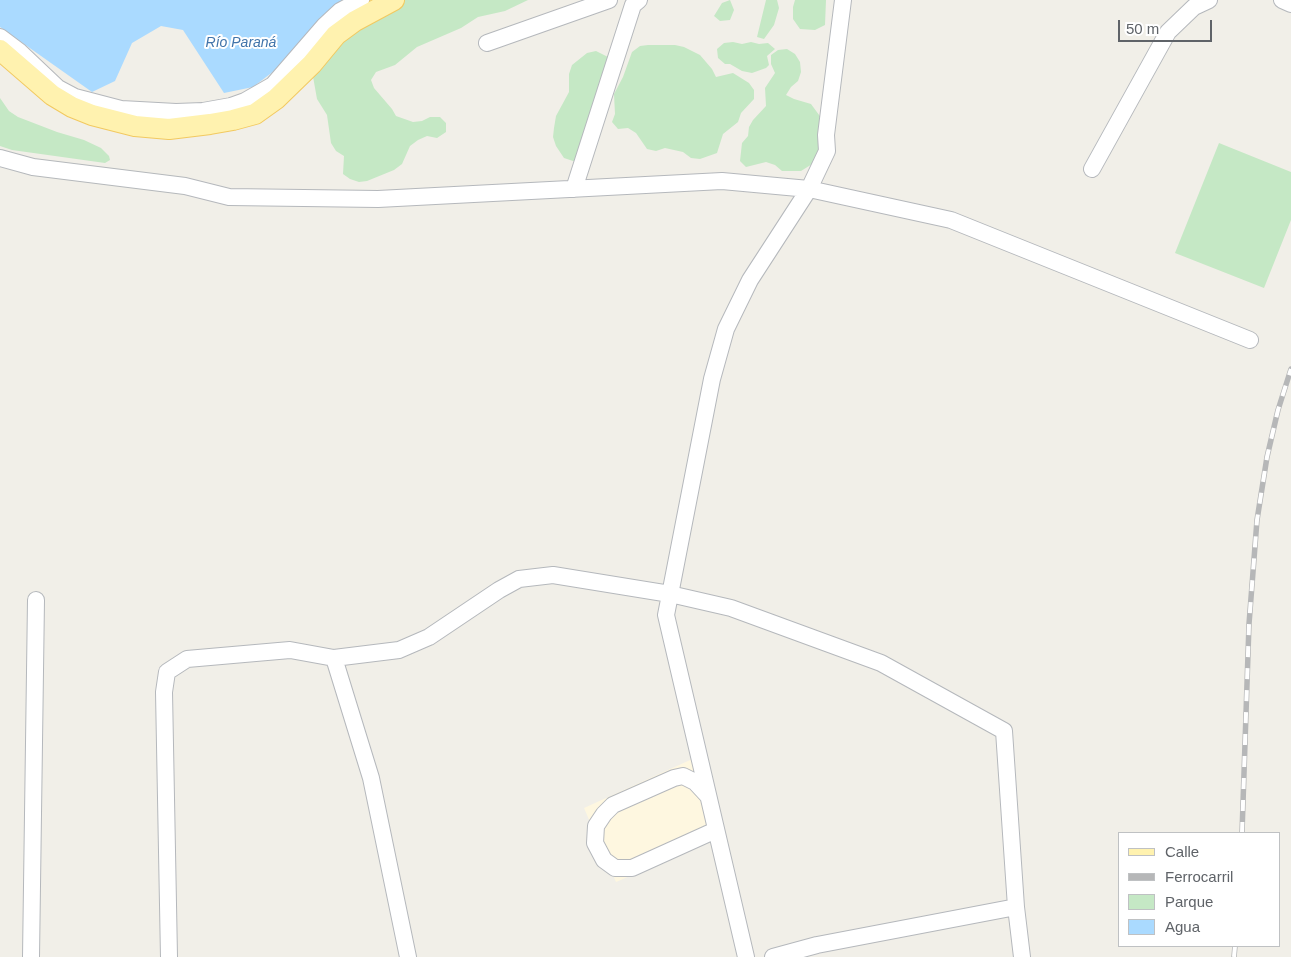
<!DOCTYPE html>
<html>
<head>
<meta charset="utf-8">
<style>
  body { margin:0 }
  #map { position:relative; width:1291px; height:957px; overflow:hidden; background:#f1efe8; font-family:Helvetica,sans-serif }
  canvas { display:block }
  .legend { position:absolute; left:1118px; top:832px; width:162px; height:115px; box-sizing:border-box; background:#fff; border:1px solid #bfc1c3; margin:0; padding:6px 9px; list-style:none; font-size:15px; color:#5f6368 }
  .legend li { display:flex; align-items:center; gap:10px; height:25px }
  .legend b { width:25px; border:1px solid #bfc1c3 }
  .scale { position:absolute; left:1118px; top:20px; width:94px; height:22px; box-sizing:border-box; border:2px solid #5f6368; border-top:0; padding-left:6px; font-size:15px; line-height:18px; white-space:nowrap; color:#5f6368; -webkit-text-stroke:4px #fff; paint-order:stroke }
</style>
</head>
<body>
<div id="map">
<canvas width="1291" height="957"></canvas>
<ul class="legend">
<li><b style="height:6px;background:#fff2af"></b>Calle</li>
<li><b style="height:6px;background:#b6b7b8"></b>Ferrocarril</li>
<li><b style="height:14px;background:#c5e8c5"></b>Parque</li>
<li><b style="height:14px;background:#aadaff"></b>Agua</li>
</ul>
<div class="scale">50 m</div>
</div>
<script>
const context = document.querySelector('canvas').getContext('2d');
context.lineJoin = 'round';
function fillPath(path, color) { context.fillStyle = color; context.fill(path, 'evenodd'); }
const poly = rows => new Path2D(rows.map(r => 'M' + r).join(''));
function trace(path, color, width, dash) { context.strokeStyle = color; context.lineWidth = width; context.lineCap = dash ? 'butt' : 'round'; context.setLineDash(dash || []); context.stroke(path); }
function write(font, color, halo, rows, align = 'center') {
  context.font = font + ' Helvetica,sans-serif'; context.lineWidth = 4; context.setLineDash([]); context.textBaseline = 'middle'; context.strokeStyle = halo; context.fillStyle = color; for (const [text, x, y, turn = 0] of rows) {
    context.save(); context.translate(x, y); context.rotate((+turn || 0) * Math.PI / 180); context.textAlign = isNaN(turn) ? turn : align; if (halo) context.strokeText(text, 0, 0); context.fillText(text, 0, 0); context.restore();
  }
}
const commercial = poly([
  [699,756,717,839,616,882,584,808]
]);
const green = poly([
  [401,0,528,0,505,11,478,17,461,28,417,47,395,65,376,72,371,80,374,88,392,109,396,116,413,122,422,121,430,117,440,117,446,123,446,132,437,138,427,136,418,140,410,146,402,164,394,170,367,181,359,182,350,179,343,174,344,156,336,151,331,143,327,115,317,99,312,71,315,53],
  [730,0,734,10,730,20,720,21,714,16,722,3],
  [766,0,777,0,779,8,774,25,764,39,757,37],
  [795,0,826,0,825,25,815,30,800,29,793,19,793,7],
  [733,42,742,44,751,42,759,44,768,43,775,49,767,56,769,65,766,68,752,73,742,71,730,64,725,64,718,58,717,49,724,43],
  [648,45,675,45,684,47,700,55,712,69,716,77,733,73,749,83,754,90,754,99,741,113,738,122,723,134,717,153,700,159,691,158,683,152,665,148,656,151,647,149,636,133,628,128,618,129,612,122,615,114,614,94,623,77,632,52,640,46],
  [787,49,795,54,800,62,801,72,798,81,791,87,786,95,794,99,811,104,822,119,825,146,817,161,801,171,782,171,775,165,766,162,746,167,740,161,742,143,748,136,749,127,753,120,766,106,765,88,775,73,771,64,771,55,778,50],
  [596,51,612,59,579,163,564,158,556,146,553,137,554,128,556,116,569,92,569,74,572,65,587,53],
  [0,98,9,111,18,117,57,132,84,140,101,148,109,156,110,160,105,163,12,150,0,146],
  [1219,143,1291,172,1291,220,1264,288,1175,253]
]);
const water = poly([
  [0,0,345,0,315,24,274,71,253,87,224,93,183,30,161,26,132,43,115,81,92,92,0,27]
]);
const minor = poly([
  [1282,0,1291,4],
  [0,37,20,52,58,88,75,97,121,109,176,112,203,111,231,106,245,101,273,85,325,25,340,11,361,0],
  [487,43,609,0],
  [0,158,33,167,185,186,229,197,378,199,722,181,809,189,951,220,1250,340],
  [1092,169,1168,32,1194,7,1209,0],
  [574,189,633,5,639,0],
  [334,658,371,778,408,957],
  [708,796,695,782,683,776,674,778,613,805,604,814,596,826,595,843,604,860,615,868,632,868,716,830],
  [31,957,36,600],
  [169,957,164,692,167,672,187,659,290,650,334,658,399,650,429,637,499,590,519,579,553,575,670,594,731,608,881,663,1004,731,1016,907,1022,957],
  [746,957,666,615,712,379,726,329,750,280,809,189,827,151,826,135,843,0],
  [773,957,817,945,1016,907]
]);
const major = poly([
  [0,50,52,95,72,107,92,115,135,126,169,129,210,124,233,120,255,114,276,99,312,64,336,35,355,21,394,0]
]);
const rail = poly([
  [1242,833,1249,624,1257,520,1267,457,1278,410,1291,369],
  [1234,957,1235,946]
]);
const waterNames = [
  ["Río Paraná",241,43]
];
fillPath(commercial, '#fef7e0');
fillPath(green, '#c5e8c5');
fillPath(water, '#aadaff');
trace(minor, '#b5b8bc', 18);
trace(major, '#f2c960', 22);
trace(minor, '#fff', 16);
trace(major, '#fff2af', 20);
trace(rail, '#b6b7b8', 5.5);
trace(rail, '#fff', 4, [11]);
write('italic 14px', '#4174aa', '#fff', waterNames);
</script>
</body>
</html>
